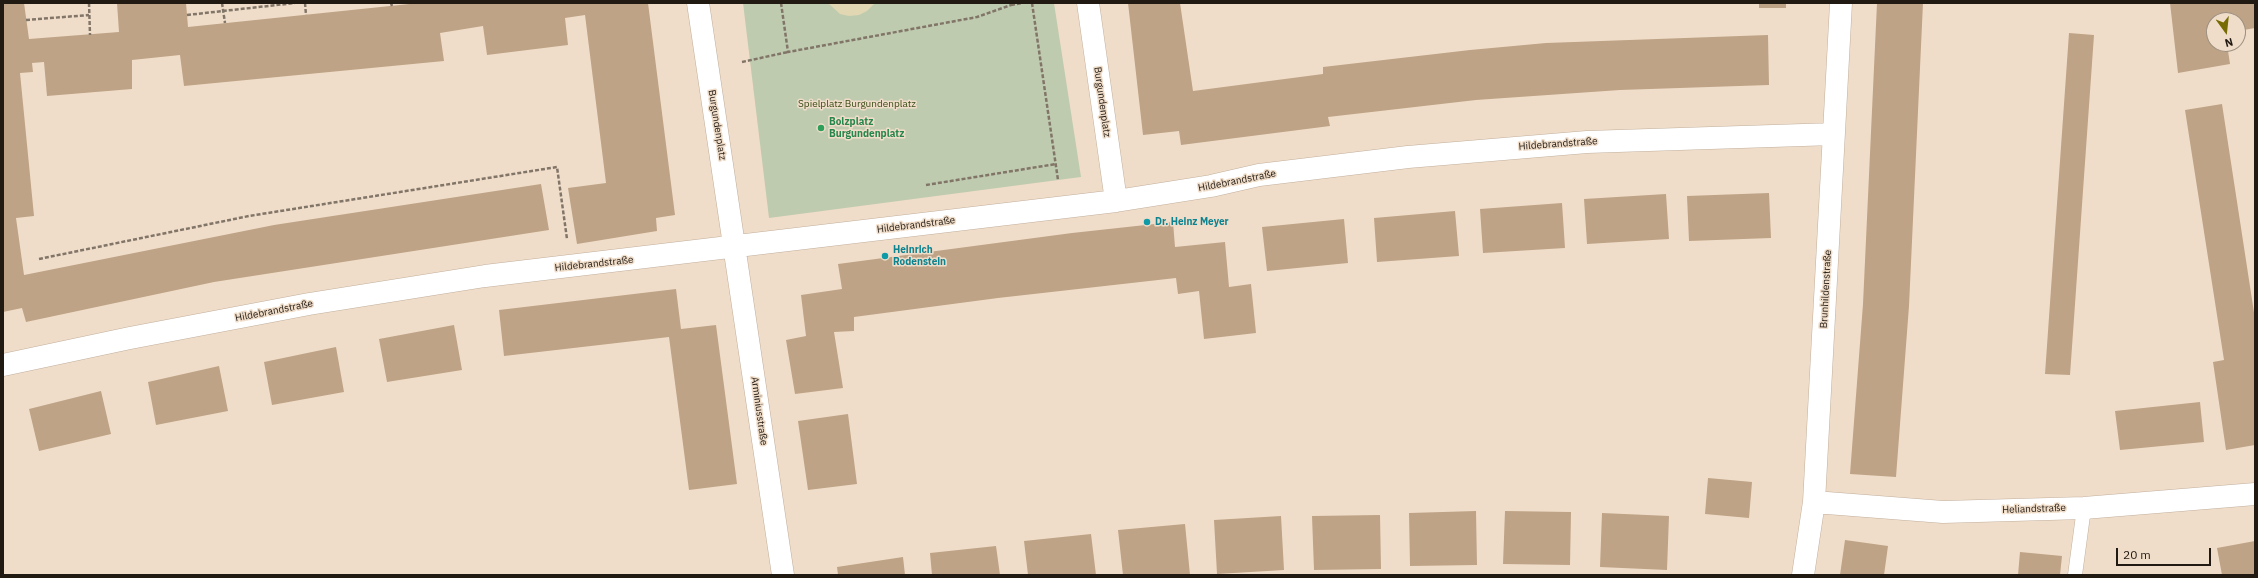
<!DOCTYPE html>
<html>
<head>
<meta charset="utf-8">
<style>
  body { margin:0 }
  #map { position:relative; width:2258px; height:578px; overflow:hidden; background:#f0ddc9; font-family:"IBM Plex Sans",sans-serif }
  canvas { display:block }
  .frame { position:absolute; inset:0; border:4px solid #211a13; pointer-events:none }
  .north { position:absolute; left:2206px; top:12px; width:40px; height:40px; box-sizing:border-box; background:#f0ddc9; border:1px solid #9d8f80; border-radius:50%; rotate:165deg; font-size:11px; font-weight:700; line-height:16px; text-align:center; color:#211a13 }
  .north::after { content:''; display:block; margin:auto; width:14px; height:18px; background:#776b04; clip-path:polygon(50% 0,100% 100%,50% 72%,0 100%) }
  .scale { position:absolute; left:2116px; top:548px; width:95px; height:18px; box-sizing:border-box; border:2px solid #211a13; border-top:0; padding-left:5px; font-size:12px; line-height:14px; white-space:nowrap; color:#211a13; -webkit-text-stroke:3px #f0ddc9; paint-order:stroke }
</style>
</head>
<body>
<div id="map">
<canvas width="2258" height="578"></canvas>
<div class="frame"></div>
<div class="north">N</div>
<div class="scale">20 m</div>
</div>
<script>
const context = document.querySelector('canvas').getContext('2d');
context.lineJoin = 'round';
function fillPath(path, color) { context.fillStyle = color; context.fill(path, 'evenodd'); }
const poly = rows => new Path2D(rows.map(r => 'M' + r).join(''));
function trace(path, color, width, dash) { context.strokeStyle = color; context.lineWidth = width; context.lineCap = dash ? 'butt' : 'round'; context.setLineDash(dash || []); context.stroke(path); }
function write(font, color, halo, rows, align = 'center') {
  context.font = font + ' "IBM Plex Sans",sans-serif'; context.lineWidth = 3; context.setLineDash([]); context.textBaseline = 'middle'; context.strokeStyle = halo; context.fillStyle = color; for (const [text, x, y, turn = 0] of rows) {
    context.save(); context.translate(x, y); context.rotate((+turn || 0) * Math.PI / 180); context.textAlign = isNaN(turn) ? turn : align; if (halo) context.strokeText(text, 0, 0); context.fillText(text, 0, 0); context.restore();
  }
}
const green = poly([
  [743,3,1054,3,1081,177,769,218]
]);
const sand = poly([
  [828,3,875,3,867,11,859,15,849,16,840,14]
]);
const building = poly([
  [3,3,24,3,29,39,119,32,117,3,186,3,188,27,419,3,648,3,675,215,656,218,657,231,577,244,568,188,606,183,585,15,565,18,568,45,487,55,483,26,440,33,444,61,184,86,180,55,132,60,132,89,47,96,44,62,32,63,33,72,20,73,34,216,16,218,24,275,274,225,541,184,549,230,214,282,26,322,22,308,3,312],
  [1128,3,1180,3,1193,91,1323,74,1323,67,1470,50,1546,43,1768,35,1769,85,1620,90,1476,100,1328,117,1330,126,1181,145,1179,131,1143,135],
  [1759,3,1786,3,1786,8,1759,8],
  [1877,3,1923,3,1909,306,1896,477,1850,474,1863,304],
  [2170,3,2255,3,2255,28,2238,31,2238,20,2214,20,2214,44,2227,44,2230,64,2178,73],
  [2069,33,2094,35,2070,375,2045,374],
  [2222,104,2255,319,2255,445,2226,450,2213,362,2224,360,2185,110],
  [1769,193,1771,238,1689,241,1687,196],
  [1666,194,1669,239,1587,244,1584,199],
  [1562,203,1565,248,1483,253,1480,209],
  [1455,211,1459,256,1377,262,1374,218],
  [1344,219,1348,263,1267,271,1262,227],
  [1173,222,1175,247,1225,242,1229,287,1251,284,1256,333,1204,339,1199,291,1178,294,1176,278,998,298,854,317,854,331,834,332,843,388,795,394,786,340,806,336,801,295,842,289,838,264,1072,233],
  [676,289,681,329,716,325,737,484,689,490,669,337,504,356,499,310],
  [454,325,462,370,387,382,379,339],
  [336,347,344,392,272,405,264,362],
  [219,366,228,411,156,425,148,382],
  [101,391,111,434,39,451,29,409],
  [2200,402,2204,442,2120,450,2115,411],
  [848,414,857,484,808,490,798,421],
  [1708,478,1752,482,1749,518,1705,514],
  [1476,511,1477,565,1410,566,1409,513],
  [1505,511,1571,512,1570,565,1503,564],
  [1602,513,1669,516,1667,570,1600,567],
  [1380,515,1381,569,1314,570,1312,516],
  [1281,516,1284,570,1217,574,1214,520],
  [1185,524,1190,575,1123,575,1118,530],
  [1091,534,1096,575,1028,575,1024,541],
  [1845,540,1888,546,1884,575,1840,575],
  [2255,541,2255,575,2222,575,2217,548],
  [996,546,1000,575,932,575,930,553],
  [2020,552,2062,556,2060,575,2018,575],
  [903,557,905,575,838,575,837,567]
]);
const path = poly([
  [89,3,90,35],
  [222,3,225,23],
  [305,3,306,15],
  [391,3,392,6],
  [781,3,788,52,977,17,1011,5,1011,3],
  [1032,3,1058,180],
  [1011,5,1022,3],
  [187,15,295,3],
  [26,20,89,15],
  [742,62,788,52],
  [926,185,1056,164],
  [39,259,249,216,557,167,567,239]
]);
const lane = poly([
  [2075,575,2084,508]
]);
const street = poly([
  [698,3,783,575],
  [1088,3,1116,201],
  [3,365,130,338,309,304,485,276,1116,201,1211,186,1259,175,1408,157,1587,142,1834,134],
  [1814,502,1943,512,2084,508,2255,494],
  [1803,575,1814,502,1841,3]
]);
const markers = [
  [821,128,4,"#2e9e5b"],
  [1147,222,4,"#0f9aa8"],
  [885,256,4,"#0f9aa8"]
];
const streetNames = [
  ["Burgundenplatz",1102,102,82],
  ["Burgundenplatz",717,125,81],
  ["Hildebrandstraße",1558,144,-4],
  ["Hildebrandstraße",1237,181,-11],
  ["Hildebrandstraße",916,225,-7],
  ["Hildebrandstraße",594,264,-6],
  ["Brunhildenstraße",1826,289,-87],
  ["Hildebrandstraße",274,311,-11],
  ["Arminiusstraße",759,411,82],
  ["Heliandstraße",2034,509,-2]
];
const parkNames = [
  ["Spielplatz Burgundenplatz",857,104]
];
const leisureNames = [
  ["Bolzplatz",829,122],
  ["Burgundenplatz",829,134]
];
const cultureNames = [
  ["Dr. Heinz Meyer",1155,222],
  ["Heinrich",893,250],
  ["Rodenstein",893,262]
];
fillPath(green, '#bfcbaf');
fillPath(sand, '#e1d7b2');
fillPath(building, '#bea386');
trace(lane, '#c1af9c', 15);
trace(street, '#c1af9c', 23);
trace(path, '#817568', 2.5, [4, 2]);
trace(lane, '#fff', 14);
trace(street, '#fff', 22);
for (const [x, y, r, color] of markers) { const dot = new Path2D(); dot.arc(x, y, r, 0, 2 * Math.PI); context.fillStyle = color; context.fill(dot); trace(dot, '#f0ddc9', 1.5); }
write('10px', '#211a13', '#f0ddc9', streetNames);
write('10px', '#364a15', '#f0ddc9', parkNames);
write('bold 10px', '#27864d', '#f0ddc9', leisureNames, 'left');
write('bold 10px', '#0d838f', '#f0ddc9', cultureNames, 'left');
</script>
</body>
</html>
